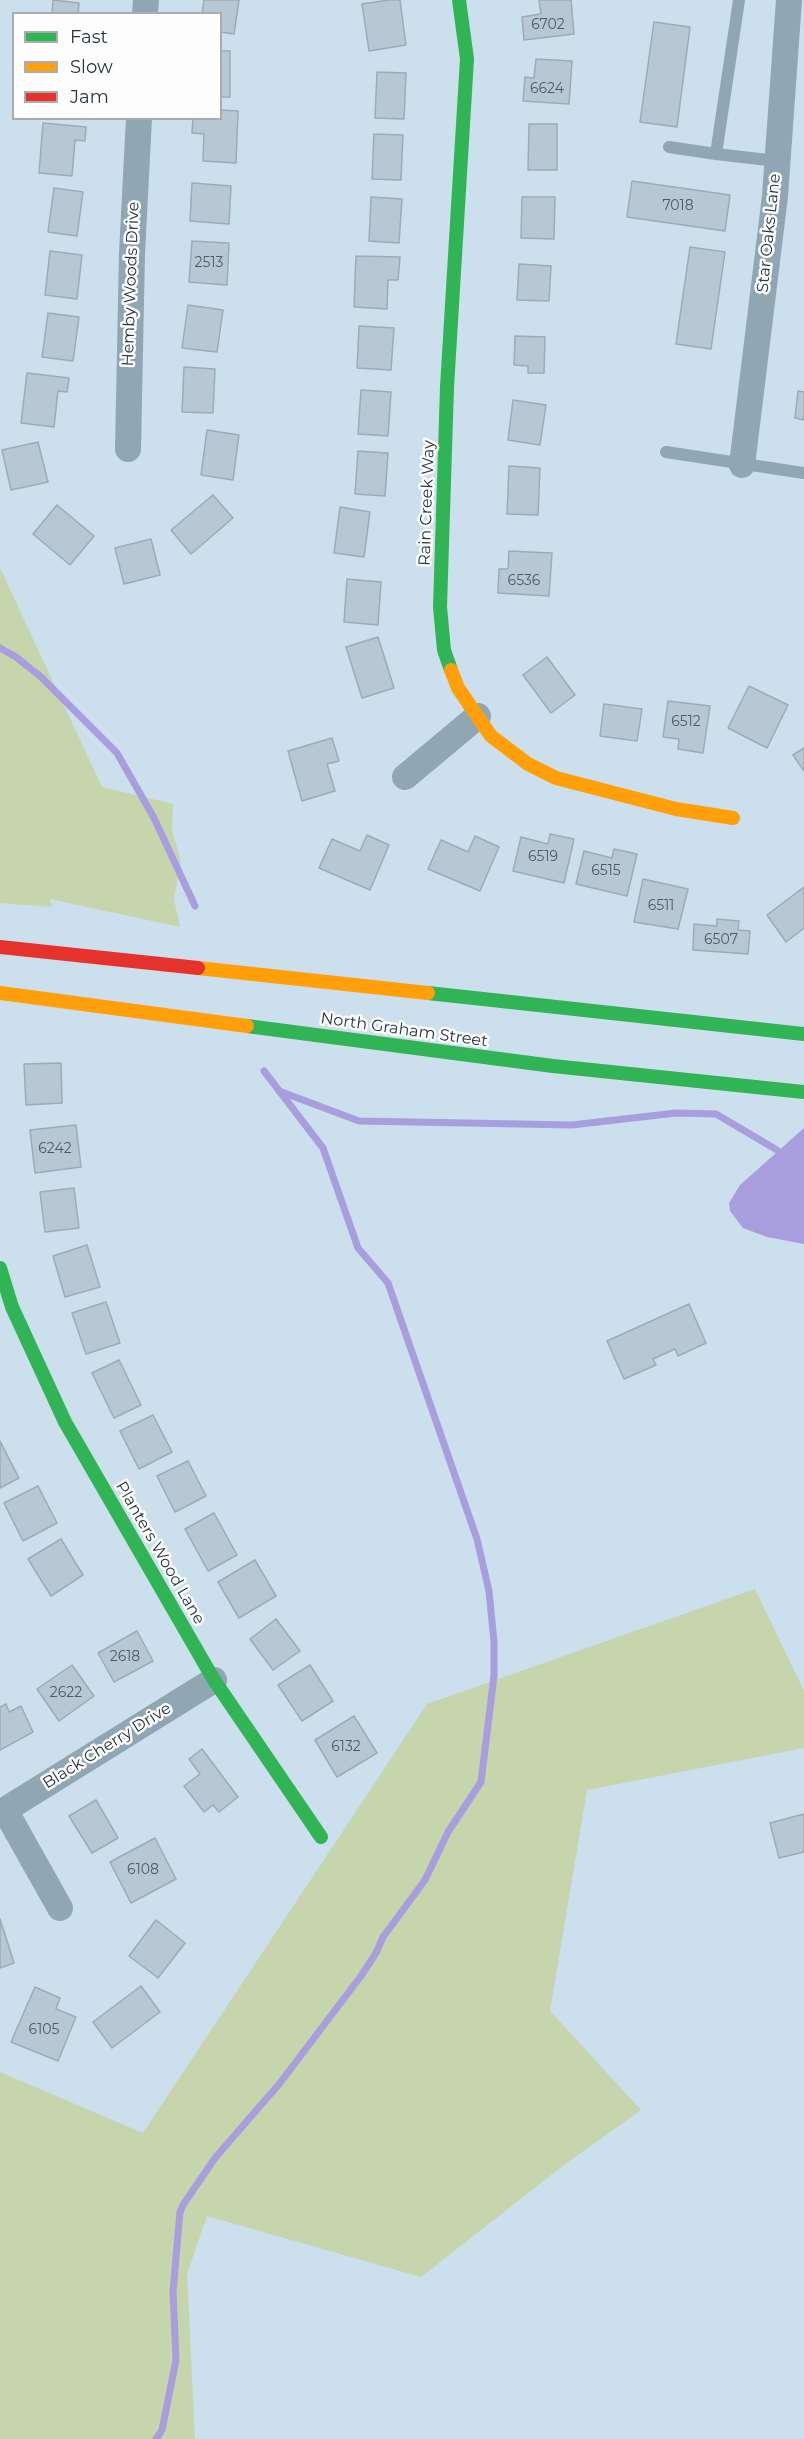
<!DOCTYPE html>
<html>
<head>
<meta charset="utf-8">
<style>
  body { margin:0 }
  #map { position:relative; width:804px; height:2439px; overflow:hidden; background:#cbdfec; font-family:Montserrat,sans-serif }
  canvas { display:block }
  .legend { position:absolute; left:12px; top:12px; width:210px; height:108px; box-sizing:border-box; background:#fdfdfd; border:2px solid #a7adb1; margin:0; padding:8px 10px; list-style:none; font-size:18px; color:#26353e }
  .legend li { display:flex; align-items:center; gap:12px; height:30px }
  .legend b { width:30px; border:2px solid #a7adb1 }
</style>
</head>
<body>
<div id="map">
<canvas width="804" height="2439"></canvas>
<ul class="legend">
<li><b style="height:8px;background:#30b455"></b>Fast</li>
<li><b style="height:8px;background:#ff9f0a"></b>Slow</li>
<li><b style="height:8px;background:#e5322d"></b>Jam</li>
</ul>
</div>
<script>
const context = document.querySelector('canvas').getContext('2d');
context.lineJoin = 'round';
function fillPath(path, color) { context.fillStyle = color; context.fill(path, 'evenodd'); }
const poly = rows => new Path2D(rows.map(r => 'M' + r).join(''));
function trace(path, color, width, dash) { context.strokeStyle = color; context.lineWidth = width; context.lineCap = dash ? 'butt' : 'round'; context.setLineDash(dash || []); context.stroke(path); }
function write(font, color, halo, rows, align = 'center') {
  context.font = font + ' Montserrat,sans-serif'; context.lineWidth = 5; context.setLineDash([]); context.textBaseline = 'middle'; context.strokeStyle = halo; context.fillStyle = color; for (const [text, x, y, turn = 0] of rows) {
    context.save(); context.translate(x, y); context.rotate((+turn || 0) * Math.PI / 180); context.textAlign = isNaN(turn) ? turn : align; if (halo) context.strokeText(text, 0, 0); context.fillText(text, 0, 0); context.restore();
  }
}
const green = poly([
  [0,568,102,787,173,804,172,831,181,861,174,899,180,927,50,899,52,907,0,903],
  [755,1589,804,1691,804,1748,587,1790,550,2011,641,2110,565,2164,421,2277,207,2216,187,2274,195,2439,0,2439,0,2072,143,2133,427,1704]
]);
const water = poly([
  [804,1128,804,1244,767,1237,743,1228,730,1211,729,1203,740,1185]
]);
const stream = poly([
  [0,648,16,657,41,677,117,753,154,818,195,906],
  [279,1091,359,1121,572,1125,676,1113,716,1114,777,1150],
  [156,2439,162,2430,176,2360,173,2292,180,2212,183,2205,215,2158,280,2083,361,1976,376,1953,383,1937,425,1880,448,1832,481,1782,494,1676,494,1642,489,1591,477,1539,388,1283,358,1248,323,1148,264,1071]
]);
const building = poly([
  [53,0,79,3,78,14,52,14,53,0],
  [204,0,239,0,234,34,220,32,220,14,202,14,204,0],
  [389,0,400,0,406,45,369,51,362,4,389,0],
  [539,0,571,0,574,34,524,40,522,17,541,14,539,0],
  [654,22,690,27,677,127,640,122,654,22],
  [220,51,230,51,230,97,220,97,220,51],
  [536,59,572,61,569,104,523,101,525,77,534,78,536,59],
  [377,72,406,73,404,119,375,118,377,72],
  [220,110,238,111,236,163,203,161,204,134,192,133,193,118,220,118,220,110],
  [43,123,86,127,85,141,75,140,72,176,39,173,43,123],
  [529,124,557,124,557,170,528,170,529,124],
  [374,134,403,135,401,180,372,179,374,134],
  [632,181,730,195,725,231,627,217,632,181],
  [192,183,231,186,229,224,190,221,192,183],
  [54,188,83,192,77,236,48,232,54,188],
  [371,197,402,199,399,243,369,241,371,197],
  [522,197,555,197,554,239,521,238,522,197],
  [192,241,229,243,227,285,189,282,192,241],
  [690,247,725,252,711,349,676,344,690,247],
  [50,251,82,255,77,299,45,295,50,251],
  [356,256,400,257,398,280,388,280,387,309,354,307,356,256],
  [519,264,551,266,549,301,517,300,519,264],
  [188,305,223,310,217,352,182,348,188,305],
  [48,313,79,317,73,361,42,357,48,313],
  [359,326,394,328,391,370,357,368,359,326],
  [515,336,545,337,544,373,528,373,528,366,514,365,515,336],
  [184,367,215,369,213,413,182,412,184,367],
  [27,373,69,378,67,392,58,391,54,427,21,423,27,373],
  [361,390,391,392,388,436,358,434,361,390],
  [798,391,804,392,804,420,795,418,798,391],
  [513,400,546,405,540,445,508,440,513,400],
  [207,430,239,435,233,480,201,475,207,430],
  [38,442,48,482,11,490,2,450,38,442],
  [358,451,388,453,385,496,355,494,358,451],
  [509,466,540,468,538,515,507,514,509,466],
  [213,495,233,518,191,554,171,530,213,495],
  [57,505,94,536,70,565,33,534,57,505],
  [340,507,370,512,364,557,334,553,340,507],
  [151,539,160,575,124,584,115,548,151,539],
  [509,551,552,553,549,596,498,593,499,569,508,569,509,551],
  [347,579,381,582,378,625,344,622,347,579],
  [378,637,394,688,362,698,346,647,378,637],
  [547,657,575,695,551,713,523,675,547,657],
  [749,686,788,705,767,748,728,728,749,686],
  [668,701,710,706,703,753,678,749,679,739,663,737,668,701],
  [604,704,642,709,637,741,600,736,604,704],
  [332,738,339,761,327,764,335,791,302,801,288,751,332,738],
  [804,748,804,771,793,755,804,748],
  [550,834,574,839,564,883,513,871,521,837,548,844,550,834],
  [367,835,389,845,370,890,319,868,332,839,360,851,367,835],
  [475,836,499,847,480,891,428,869,441,840,468,852,475,836],
  [614,849,637,854,627,896,576,884,584,851,612,858,614,849],
  [643,879,688,889,678,929,634,922,643,879],
  [804,887,804,928,786,942,767,915,804,887],
  [717,919,739,921,738,930,750,931,748,954,693,950,694,924,717,926,717,919],
  [61,1063,62,1103,26,1105,24,1064,61,1063],
  [76,1125,81,1167,35,1173,30,1130,76,1125],
  [74,1188,79,1228,45,1232,40,1192,74,1188],
  [87,1245,100,1287,65,1297,53,1256,87,1245],
  [106,1302,120,1343,86,1354,72,1313,106,1302],
  [689,1304,706,1343,678,1356,675,1349,653,1359,656,1365,624,1379,607,1341,689,1304],
  [119,1360,141,1405,114,1418,92,1373,119,1360],
  [153,1415,172,1452,139,1469,120,1431,153,1415],
  [0,1441,19,1478,0,1488,0,1441],
  [188,1461,206,1496,175,1512,157,1476,188,1461],
  [38,1486,57,1523,23,1541,4,1503,38,1486],
  [214,1513,237,1555,208,1571,185,1529,214,1513],
  [61,1539,83,1575,51,1596,28,1559,61,1539],
  [255,1560,276,1596,239,1618,218,1582,255,1560],
  [276,1619,300,1651,273,1670,250,1639,276,1619],
  [137,1631,153,1661,114,1682,98,1653,137,1631],
  [72,1665,94,1696,59,1721,37,1689,72,1665],
  [310,1665,333,1701,302,1721,278,1685,310,1665],
  [6,1704,9,1712,21,1706,33,1732,0,1750,0,1707,6,1704],
  [354,1716,377,1753,337,1777,315,1740,354,1716],
  [202,1749,238,1797,219,1812,213,1805,204,1812,184,1786,200,1774,189,1759,202,1749],
  [96,1800,118,1838,92,1853,69,1816,96,1800],
  [804,1814,804,1852,779,1858,770,1823,804,1814],
  [155,1838,176,1879,131,1903,110,1862,155,1838],
  [0,1919,14,1963,0,1968,0,1919],
  [156,1920,185,1943,158,1978,129,1956,156,1920],
  [141,1986,160,2012,112,2048,93,2022,141,1986],
  [35,1987,60,1998,56,2009,76,2017,58,2061,11,2042,35,1987]
]);
const lane = poly([
  [669,147,716,154,739,0],
  [716,154,777,161],
  [666,452,804,473]
]);
const street = poly([
  [145,14,146,0],
  [128,449,132,253,139,118],
  [742,465,775,196,789,0],
  [405,777,478,716],
  [5,1810,60,1908],
  [0,1813,214,1680]
]);
const fast = poly([
  [451,670,444,650,440,607,447,387,467,59,459,0],
  [428,993,804,1034],
  [247,1026,553,1066,804,1092],
  [0,1268,12,1307,65,1422,214,1680,321,1837]
]);
const slow = poly([
  [451,670,458,688,491,736,528,764,556,778,676,809,733,818],
  [198,968,428,993],
  [0,993,247,1026]
]);
const jam = poly([
  [0,947,198,968]
]);
const numberNames = [
  ["6702",548,25],
  ["6624",547,89],
  ["7018",678,206],
  ["2513",209,263],
  ["6536",524,581],
  ["6512",686,722],
  ["6519",543,857],
  ["6515",606,871],
  ["6511",661,906],
  ["6507",721,940],
  ["6242",55,1149],
  ["2618",125,1657],
  ["2622",66,1693],
  ["6132",346,1747],
  ["6108",143,1870],
  ["6105",44,2030]
];
const streetNames = [
  ["Star Oaks Lane",769,233,-84],
  ["Hemby Woods Drive",131,284,-88],
  ["Rain Creek Way",427,503,-88],
  ["North Graham Street",404,1030,8],
  ["Planters Wood Lane",160,1553,60],
  ["Black Cherry Drive",107,1746,-32]
];
fillPath(green, '#c6d5ac');
fillPath(water, '#a89ddd');
trace(stream, '#a89ddd', 7);
fillPath(building, '#b8c8d3');
trace(building, '#9cabb6', 1.5);
trace(lane, '#90a6b3', 12);
trace(street, '#90a6b3', 26);
trace(fast, '#30b455', 14);
trace(slow, '#ff9f0a', 14);
trace(jam, '#e5322d', 14);
write('14px', '#4c5b65', null, numberNames);
write('16px', '#26353e', '#fdfdfd', streetNames);
</script>
</body>
</html>
